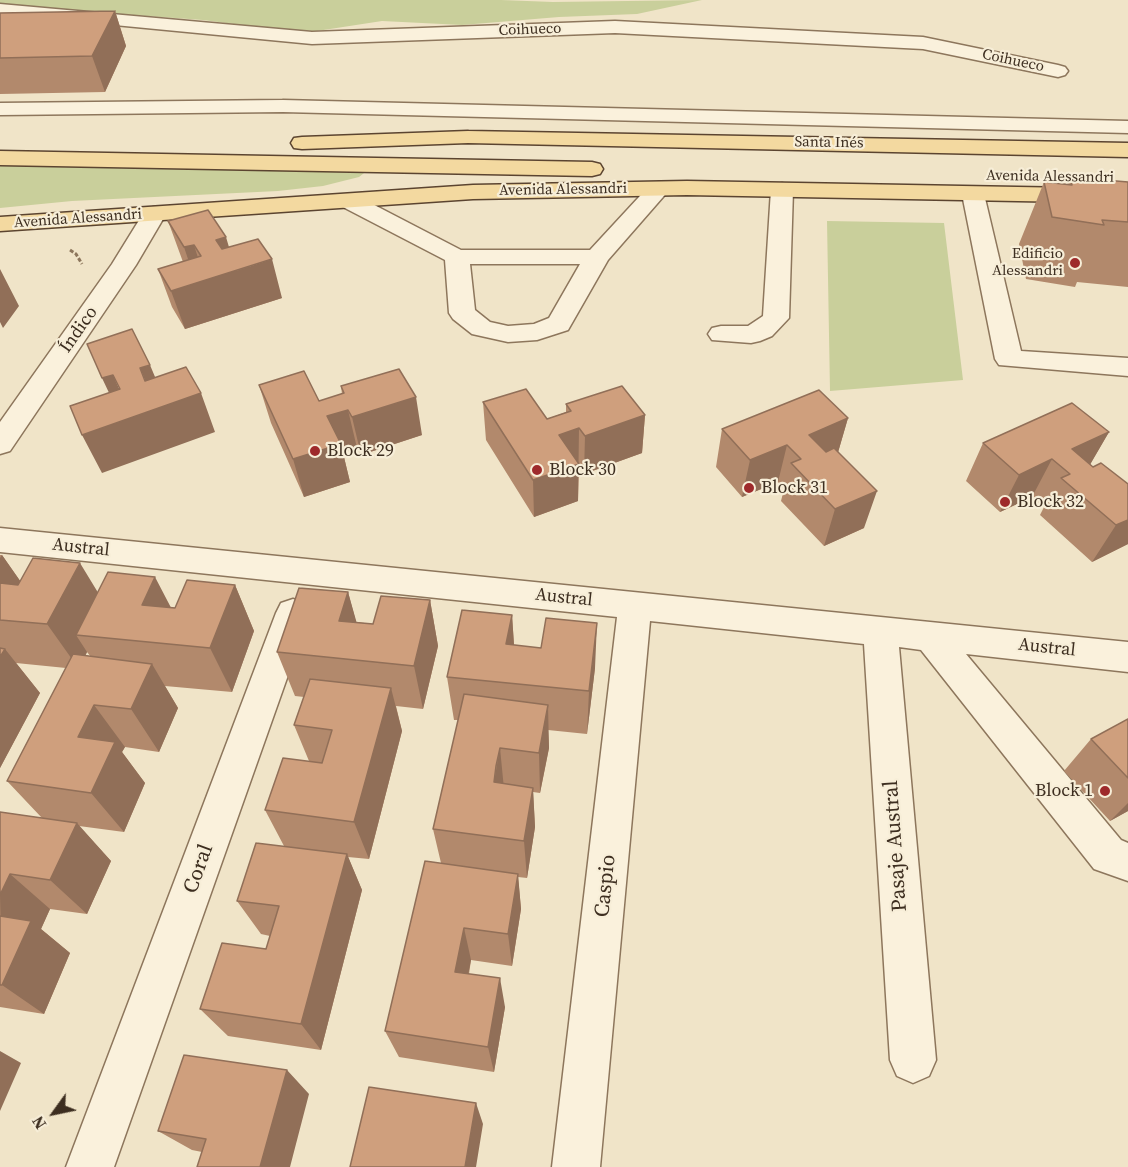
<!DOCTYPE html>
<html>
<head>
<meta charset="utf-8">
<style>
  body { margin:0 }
  #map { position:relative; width:1128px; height:1167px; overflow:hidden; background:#f0e4c8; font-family:"Source Serif 4",serif }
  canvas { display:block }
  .north { position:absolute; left:24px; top:1083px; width:60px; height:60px; -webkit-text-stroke:4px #f7eed8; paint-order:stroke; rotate:237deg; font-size:16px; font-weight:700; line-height:24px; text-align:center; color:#3d2e20 }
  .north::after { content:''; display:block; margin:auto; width:21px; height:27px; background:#3d2e20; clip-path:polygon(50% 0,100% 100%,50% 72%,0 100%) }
</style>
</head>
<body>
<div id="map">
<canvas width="1128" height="1167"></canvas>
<div class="north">N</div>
</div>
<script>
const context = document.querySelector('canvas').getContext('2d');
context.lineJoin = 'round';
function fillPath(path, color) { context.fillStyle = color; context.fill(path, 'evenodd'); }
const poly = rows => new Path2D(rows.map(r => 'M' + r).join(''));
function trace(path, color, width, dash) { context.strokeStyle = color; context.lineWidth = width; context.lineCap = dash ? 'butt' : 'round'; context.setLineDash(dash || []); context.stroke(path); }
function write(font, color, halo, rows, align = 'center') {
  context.font = font + ' "Source Serif 4",serif'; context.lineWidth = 4.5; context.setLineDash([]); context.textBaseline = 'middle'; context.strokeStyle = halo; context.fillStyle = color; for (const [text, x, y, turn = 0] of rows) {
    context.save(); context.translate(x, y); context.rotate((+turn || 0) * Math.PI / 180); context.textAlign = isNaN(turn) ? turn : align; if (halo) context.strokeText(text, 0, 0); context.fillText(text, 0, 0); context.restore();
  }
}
const green = poly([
  [0,0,501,0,553,2,702,0,637,14,559,17,462,25,382,21,304,33,203,20,20,7,0,3],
  [0,165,275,169,368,170,359,177,323,186,278,191,72,201,0,208],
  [827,221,944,223,963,380,830,391]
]);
const path = poly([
  [70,250,76,254,82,264]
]);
const minor = poly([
  [0,4,312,32,615,21,923,37,1058,65,1065,67,1068,71,1065,75,1058,77,923,49,615,33,312,44,0,14,0,4],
  [283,100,1128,121,1128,133,283,112,0,115,0,103,283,100],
  [659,182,667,184,670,189,608,260,568,330,537,340,508,342,472,334,453,319,449,313,445,260,341,206,337,201,341,196,349,194,357,196,461,250,590,250,651,184,659,182],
  [470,264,580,264,549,318,534,324,508,326,490,322,475,310,470,264],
  [782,183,790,185,793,190,789,318,772,336,760,341,751,343,712,340,708,334,712,328,721,326,748,326,763,316,771,190,774,185,782,183],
  [973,187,981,189,984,194,1021,351,1128,358,1128,376,999,365,995,359,962,194,965,189,973,187],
  [154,207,162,209,166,214,136,265,10,451,0,454,0,422,112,264,146,209,154,207],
  [0,528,1128,642,1128,672,966,654,1121,840,1128,843,1128,881,1094,869,921,650,899,647,936,1060,929,1076,913,1083,897,1076,890,1060,864,644,650,621,600,1167,552,1167,617,617,0,552,0,528],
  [293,599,305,603,310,613,114,1167,66,1167,276,613,281,603,293,599]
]);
const major = poly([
  [468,131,1128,143,1128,157,468,143,302,149,294,148,291,143,294,138,302,137,468,131],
  [0,151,592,162,600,164,603,169,600,174,592,176,0,165,0,151],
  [687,181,1128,189,1128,203,687,195,473,199,0,231,0,217,473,185,687,181]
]);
const wall = poly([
  [115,11,126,46,105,92,0,94,0,13],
  [1070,177,1128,182,1128,287,1077,282,1075,287,1026,279,1019,244,1044,182,1067,184],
  [168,221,229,247,282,298,185,329,172,307,158,269,183,262],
  [259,385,319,401,342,394,341,386,422,435,361,455,357,448,343,453,350,482,304,497,271,423],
  [483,402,547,419,566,412,566,404,645,415,642,453,584,474,579,467,578,501,534,517,486,440],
  [848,418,838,452,864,528,824,546,781,501,784,489,778,482,742,497,716,467,722,429],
  [1109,432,1090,464,1093,467,1128,484,1128,544,1092,562,1040,515,1044,507,1032,497,1000,512,966,481,983,443],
  [0,555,2,555,20,581,98,592,171,607,175,608,235,585,254,631,232,692,165,686,178,708,159,752,125,747,122,752,145,783,124,832,79,826,111,861,87,914,50,909,41,929,70,953,44,1014,0,1007,0,812,42,818,7,781,66,668,16,663,40,693,0,768],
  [87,652,91,657,85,656],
  [348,592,356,622,373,624,430,600,438,646,423,709,396,706,402,731,369,859,348,857,362,890,321,1050,228,1036,200,1009,266,949,270,936,261,934,237,901,284,846,265,810,309,761,294,725,304,697,295,696,277,652],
  [512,615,514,645,595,668,587,734,548,730,549,748,540,793,533,792,535,827,527,878,518,877,521,909,512,966,471,960,469,974,505,1007,494,1072,399,1057,385,1031,441,863,433,829,458,720,454,720,447,677],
  [1128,719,1128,811,1110,821,1064,771,1091,739],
  [309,1094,202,1152,192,1150,158,1131]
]);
const shadedWall = poly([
  [115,11,126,46,105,92,92,56],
  [226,237,236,271,272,259,282,298,185,329,171,291,196,283,184,247,194,245,205,280,216,240],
  [0,269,19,306,3,328,0,322],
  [150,365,166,403,156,407,140,368],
  [113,375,130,413,120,416,102,378],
  [201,393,215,432,102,473,82,435],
  [416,397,422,435,361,455,352,417],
  [348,410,357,448,343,453,350,482,304,497,293,459,327,416],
  [645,415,642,453,584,474,585,436],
  [848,418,837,456,800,473,809,435],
  [579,428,578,501,534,517,533,480,559,435],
  [1109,432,1087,470,1070,474,1072,449],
  [787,445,778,482,742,497,750,460],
  [1052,459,1032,497,1000,512,1019,475],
  [877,491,864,528,824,546,835,509],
  [1128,520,1128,544,1092,562,1116,525],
  [2,555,35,602,0,601,0,558],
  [80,563,108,609,76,635,87,652,79,669,47,624],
  [155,577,179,623,142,605],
  [235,585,254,631,232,692,210,648],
  [348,592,361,638,339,621],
  [430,600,438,646,423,709,414,666],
  [512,615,515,660,506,644],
  [597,623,595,668,587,734,589,691],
  [5,649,40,693,0,768,0,657],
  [152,664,178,708,159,752,131,709],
  [391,688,402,731,369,859,354,822],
  [94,705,125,747,122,752,145,783,124,832,91,793,78,737],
  [548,705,549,748,540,793,539,753],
  [500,748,504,789,494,782],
  [533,788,535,827,527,878,524,841],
  [1128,803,1128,811,1110,821],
  [77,823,111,861,87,914,50,880],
  [347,854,362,890,321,1050,301,1024],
  [10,874,50,909,41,929,70,953,44,1014,2,985,0,895],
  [518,874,521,909,512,966,508,934],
  [464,928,471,960,463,1001,455,972],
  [500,978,505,1007,494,1072,488,1047],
  [0,1051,21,1063,0,1111],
  [287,1070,309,1094,290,1167,260,1167],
  [476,1103,483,1124,476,1167,465,1167]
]);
const building = poly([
  [115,11,92,56,0,58,0,13,115,11],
  [1070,177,1128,182,1128,222,1102,220,1104,225,1052,217,1044,182,1072,185,1070,177],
  [208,210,226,237,216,240,222,249,258,239,272,259,171,291,158,269,201,256,194,245,184,247,168,221,208,210],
  [132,329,150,365,140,368,145,381,186,367,201,393,82,435,70,406,120,389,113,375,102,378,87,344,132,329],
  [399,369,416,397,352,417,348,410,327,416,341,444,293,459,259,385,304,371,319,401,344,393,341,386,399,369],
  [622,386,645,415,585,436,579,428,559,435,579,464,533,480,483,402,526,389,547,419,571,411,566,404,622,386],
  [819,390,848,418,809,435,826,452,834,448,877,491,835,509,791,463,801,459,787,445,750,460,722,429,819,390],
  [1072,403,1109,432,1072,449,1093,467,1101,463,1128,484,1128,520,1116,525,1061,478,1070,474,1052,459,1019,475,983,443,1072,403],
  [33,558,80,563,47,624,0,620,0,583,18,585,33,558],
  [108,572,155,577,142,605,175,608,187,580,235,585,210,648,76,635,108,572],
  [299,588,348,592,339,621,373,624,381,596,430,600,414,666,277,652,299,588],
  [462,610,512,615,506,644,541,648,546,618,597,623,589,691,447,677,462,610],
  [0,648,5,649,0,657,0,648],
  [73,654,152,664,131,709,94,705,78,737,115,742,91,793,7,781,73,654],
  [310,679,391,688,354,822,265,810,283,758,322,763,332,730,294,725,310,679],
  [464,694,548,705,539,753,500,748,496,766,494,782,533,788,524,841,433,829,464,694],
  [1128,719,1128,778,1091,739,1128,719],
  [0,812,77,823,50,880,10,874,0,895,0,812],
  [256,843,347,854,301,1024,200,1009,222,943,266,949,279,906,237,901,256,843],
  [425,861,518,874,508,934,464,928,455,972,500,978,488,1047,385,1031,425,861],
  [0,916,31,921,2,985,0,985,0,916],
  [184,1055,287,1070,260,1167,197,1167,206,1139,158,1131,184,1055],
  [369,1087,476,1103,465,1167,350,1167,369,1087]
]);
const markers = [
  [1075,263,6,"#9e2a2b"],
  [315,451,6,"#9e2a2b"],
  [537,470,6,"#9e2a2b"],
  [749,488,6,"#9e2a2b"],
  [1005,502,6,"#9e2a2b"],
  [1105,791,6,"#9e2a2b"]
];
const farStreetnames = [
  ["Coihueco",530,30,-2],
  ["Coihueco",1013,61,12],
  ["Santa Inés",829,143,1],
  ["Avenida Alessandri",1050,177,1],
  ["Avenida Alessandri",563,190,-1],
  ["Avenida Alessandri",78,219,-4]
];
const farPoinames = [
  ["Edificio",1063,254],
  ["Alessandri",1063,271]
];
const streetNames = [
  ["Índico",79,330,-55],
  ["Austral",81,548,6],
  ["Austral",564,598,6],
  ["Austral",1047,648,6]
];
const poiNames = [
  ["Block 29",327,451],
  ["Block 30",549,470],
  ["Block 31",761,488],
  ["Block 32",1017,502],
  ["Block 1",1093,791,"right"]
];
const nearStreetnames = [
  ["Pasaje Austral",896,846,-94],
  ["Coral",199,869,-70],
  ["Caspio",606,886,-84]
];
fillPath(green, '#c9cf9b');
trace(minor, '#8d765c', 3);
trace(major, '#5b4430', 3);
trace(path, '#8d765c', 3, [4, 2]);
fillPath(minor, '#faf1dc');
fillPath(major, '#f3d9a0');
fillPath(wall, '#b2896c');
fillPath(shadedWall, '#916f58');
fillPath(building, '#cf9f7d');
trace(building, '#916f58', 1.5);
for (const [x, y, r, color] of markers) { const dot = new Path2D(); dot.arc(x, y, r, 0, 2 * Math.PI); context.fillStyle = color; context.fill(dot); trace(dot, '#f7eed8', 2); }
write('15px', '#3d2e20', '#f7eed8', farStreetnames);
write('15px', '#3d2e20', '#f7eed8', farPoinames, 'right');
write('18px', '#3d2e20', '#f7eed8', streetNames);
write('18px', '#3d2e20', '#f7eed8', poiNames, 'left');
write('21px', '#3d2e20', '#f7eed8', nearStreetnames);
</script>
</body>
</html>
